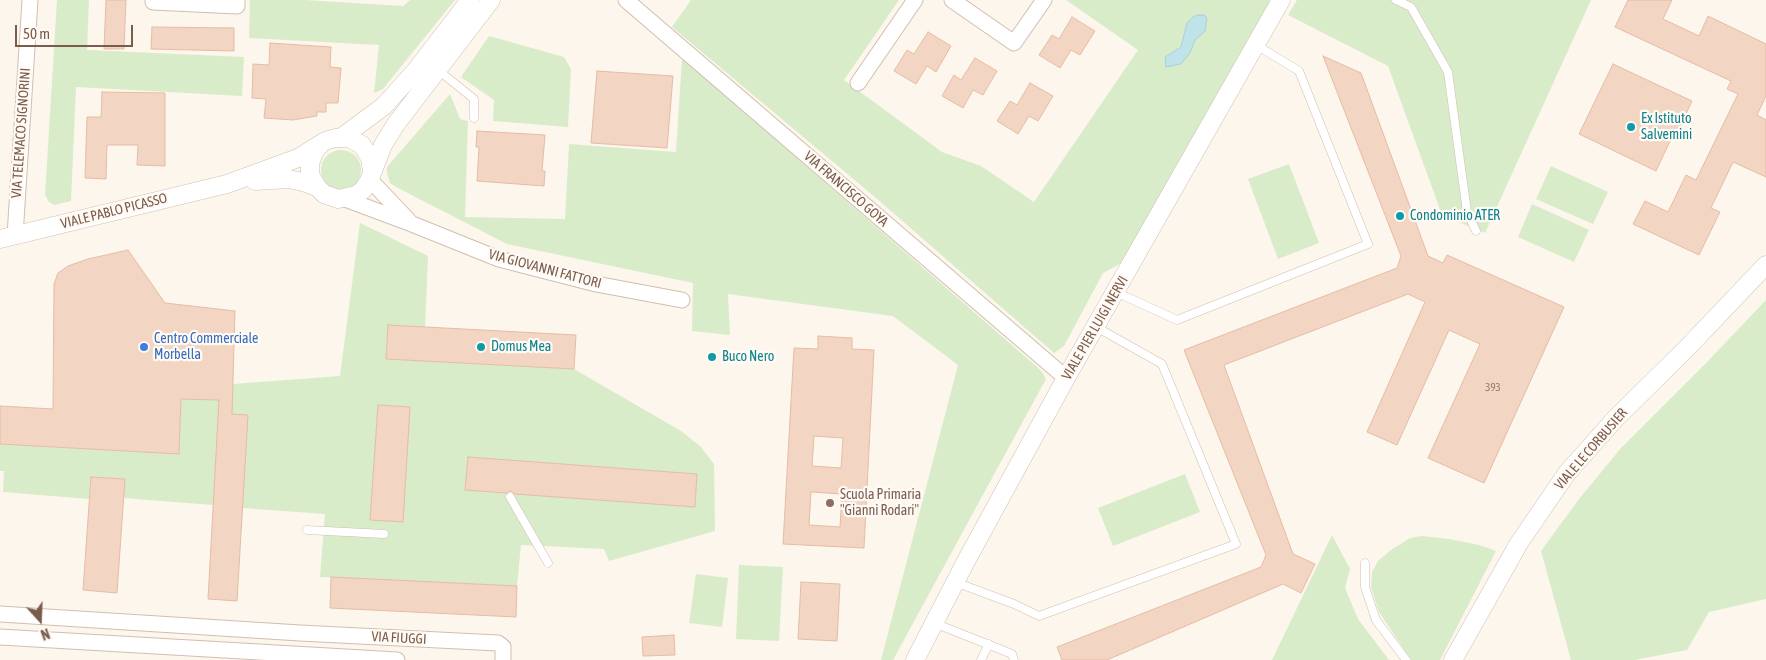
<!DOCTYPE html>
<html>
<head>
<meta charset="utf-8">
<style>
  body { margin:0 }
  #map { position:relative; width:1766px; height:660px; overflow:hidden; background:#fdf6ec; font-family:"Asap Condensed",sans-serif }
  canvas { display:block }
  .north { position:absolute; left:15px; top:595px; width:50px; height:50px; -webkit-text-stroke:4px #fffaf3; paint-order:stroke; rotate:160deg; font-size:14px; font-weight:700; line-height:20px; text-align:center; color:#7a5c4d }
  .north::after { content:''; display:block; margin:auto; width:18px; height:22px; background:#7a5c4d; clip-path:polygon(50% 0,100% 100%,50% 72%,0 100%) }
  .scale { position:absolute; left:15px; top:25px; width:118px; height:22px; box-sizing:border-box; border:2px solid #7a5c4d; border-top:0; padding-left:6px; font-size:15px; line-height:18px; white-space:nowrap; color:#7a5c4d; -webkit-text-stroke:4px #fffaf3; paint-order:stroke }
</style>
</head>
<body>
<div id="map">
<canvas width="1766" height="660"></canvas>
<div class="north">N</div>
<div class="scale">50 m</div>
</div>
<script>
const context = document.querySelector('canvas').getContext('2d');
context.lineJoin = 'round';
function fillPath(path, color) { context.fillStyle = color; context.fill(path, 'evenodd'); }
const poly = rows => new Path2D(rows.map(r => 'M' + r).join(''));
function trace(path, color, width, dash) { context.strokeStyle = color; context.lineWidth = width; context.lineCap = dash ? 'butt' : 'round'; context.setLineDash(dash || []); context.stroke(path); }
function write(font, color, halo, rows, align = 'center') {
  context.font = font + ' "Asap Condensed",sans-serif'; context.lineWidth = 4.5; context.setLineDash([]); context.textBaseline = 'middle'; context.strokeStyle = halo; context.fillStyle = color; for (const [text, x, y, turn = 0] of rows) {
    context.save(); context.translate(x, y); context.rotate((+turn || 0) * Math.PI / 180); context.textAlign = isNaN(turn) ? turn : align; if (halo) context.strokeText(text, 0, 0); context.fillText(text, 0, 0); context.restore();
  }
}
const green = poly([
  [57,0,89,0,87,50,244,57,242,96,76,87,71,201,54,205,49,202,45,195],
  [250,0,304,0,403,6,410,0,455,0,383,89,374,93,379,45,249,38],
  [691,0,899,0,844,80,942,152,981,166,1034,202,1138,50,1066,0,1277,0,1129,259,1103,273,1064,346,1054,353,876,198,672,27],
  [1297,0,1591,0,1485,233,1442,215,1388,66,1288,15],
  [489,36,564,57,571,69,568,127,493,121,494,100,461,77],
  [682,58,1036,366,1042,372,1046,379,893,660,881,660,958,365,893,316,728,294,730,335,692,331,693,283,507,244,398,188,390,183,387,173,387,167,450,94,460,119,468,121,465,217,565,219,569,144,676,152],
  '321 170a20 20 0 1 1 40 0a20 20 0 1 1-40 0Z',
  [1289,164,1319,243,1278,259,1248,179],
  [1551,166,1608,192,1593,224,1536,199],
  [1532,204,1589,230,1574,262,1518,237],
  [360,223,428,256,425,327,388,325,386,359,574,369,681,431,701,447,714,464,715,531,609,561,604,549,521,545,517,586,320,577,325,514,242,508,247,415,219,413,213,505,123,498,125,479,91,477,89,499,3,492,4,471,0,471,0,444,179,454,181,399,232,400,233,384,340,376],
  [378,405,410,407,402,522,370,520],
  [468,457,697,474,695,507,465,490],
  [1766,300,1766,599,1709,612,1687,650,1634,660,1571,660,1541,551,1579,499,1621,448,1708,361],
  [1185,474,1200,512,1113,546,1098,508],
  [1332,535,1350,569,1345,588,1358,619,1389,660,1272,660],
  [1422,536,1449,539,1479,545,1496,551,1440,660,1411,660,1379,612,1371,587,1372,572,1378,561,1391,550,1410,538],
  [739,565,783,567,779,641,736,639],
  [696,574,728,578,722,627,689,623]
]);
const water = poly([
  [1198,15,1204,15,1207,18,1205,31,1195,40,1190,53,1181,64,1166,67,1165,57,1181,47,1187,23,1193,17,1198,15]
]);
const building = poly([
  [106,0,126,0,124,49,104,49,106,0],
  [1628,0,1672,0,1663,19,1699,36,1708,16,1766,44,1766,96,1757,115,1766,120,1766,177,1733,162,1711,208,1720,212,1699,255,1633,224,1645,201,1668,212,1686,175,1696,180,1738,94,1727,89,1731,81,1615,27,1628,0],
  [1072,17,1095,31,1080,55,1071,50,1060,68,1039,55,1052,35,1059,39,1072,17],
  [152,27,234,28,234,51,151,49,152,27],
  [928,32,951,46,936,72,927,66,916,84,894,71,907,50,914,54,928,32],
  [270,43,331,47,330,67,341,68,338,103,326,103,326,112,317,112,317,116,293,120,264,118,266,99,252,98,253,64,269,65,270,43],
  [1323,56,1361,73,1428,256,1443,263,1447,255,1564,307,1484,483,1428,458,1480,344,1449,330,1397,445,1367,432,1425,302,1408,294,1224,365,1293,554,1315,564,1301,593,1283,584,1107,660,1062,660,1057,647,1261,567,1266,555,1184,350,1397,268,1401,256,1323,56],
  [975,58,997,71,983,95,973,90,963,108,942,96,954,75,961,80,975,58],
  [1613,64,1692,101,1674,140,1671,139,1656,171,1579,134,1613,64],
  [597,71,673,76,667,148,591,143,597,71],
  [1030,83,1053,96,1038,121,1029,116,1018,134,997,121,1010,101,1017,105,1030,83],
  [102,92,165,93,165,166,137,165,138,145,107,145,106,179,85,178,87,117,101,117,102,92],
  [477,131,545,135,542,171,545,171,544,186,477,181,479,147,476,147,477,131],
  [128,250,165,303,235,311,232,414,248,415,237,601,208,599,219,400,181,399,179,454,0,444,0,406,53,409,54,284,58,273,68,266,88,259,128,250],
  [388,325,576,335,574,369,386,359,388,325],
  [818,336,852,338,852,349,874,350,864,548,783,544,794,348,818,349,818,336],
  [814,436,843,438,841,468,812,466,814,436],
  [811,492,842,494,840,527,809,525,811,492],
  [378,405,410,407,403,522,370,520,378,405],
  [468,457,697,474,695,507,515,494,510,491,506,493,465,490,468,457],
  [91,477,125,479,117,593,83,590,91,477],
  [331,577,517,586,516,617,330,608,331,577],
  [801,582,840,584,837,641,798,639,801,582],
  [674,635,675,655,643,656,642,637,674,635]
]);
const service = poly([
  [1396,0,1411,7,1448,72,1467,212,1476,231],
  [438,70,474,99,474,118],
  [1116,292,1177,320,1368,244,1299,71,1256,45],
  [510,497,548,563],
  [307,530,384,534],
  [1365,563,1365,587,1376,620,1406,660],
  [955,582,1014,604,1039,616,1236,544,1162,364,1096,327],
  [934,623,1012,654,1014,660],
  [981,660,989,644]
]);
const minor = poly([
  [626,0,1066,378],
  [952,0,1014,43,1044,0],
  [153,2,237,6,237,0],
  [858,83,915,0],
  [369,181,374,184,409,221],
  [345,199,412,224,499,259,596,284,682,300],
  [15,236,30,0],
  [0,614,300,633,498,643,503,647,503,660],
  [0,637,397,660]
]);
const tertiary = poly([
  [342,137,384,106,417,69,470,0],
  [319,146,314,152,310,164,310,175,317,187,324,194,338,199,356,195,363,190,369,181,383,145,396,124,491,0],
  [255,181,288,179,303,182,317,187],
  [0,239,227,184,298,158,325,141,335,138,349,138,362,145,370,158,372,172],
  [915,660,965,563,1066,378,1281,0],
  [1453,660,1519,543,1567,473,1616,418,1687,348,1766,265]
]);
const markers = [
  [1631,127,5,"#0f9aa8"],
  [1400,216,5,"#0f9aa8"],
  [144,347,5,"#3f7fe0"],
  [481,347,5,"#0f9aa8"],
  [712,357,5,"#0f9aa8"],
  [830,503,5,"#8d6e63"]
];
const numberNames = [
  ["393",1493,388]
];
const cultureNames = [
  ["Ex Istituto",1641,119],
  ["Salvemini",1641,135],
  ["Condominio ATER",1410,216],
  ["Domus Mea",491,347],
  ["Buco Nero",722,357]
];
const streetNames = [
  ["VIA TELEMACO SIGNORINI",21,133,-86],
  ["VIA FRANCISCO GOYA",846,189,41],
  ["VIALE PABLO PICASSO",114,211,-14],
  ["VIA GIOVANNI FATTORI",545,269,15],
  ["VIALE PIER LUIGI NERVI",1095,328,-60],
  ["VIALE LE CORBUSIER",1591,449,-49],
  ["VIA FIUGGI",399,638,3]
];
const shopNames = [
  ["Centro Commerciale",154,339],
  ["Morbella",154,355]
];
const educationNames = [
  ["Scuola Primaria",840,495],
  ["\"Gianni Rodari\"",840,511]
];
fillPath(green, '#d8ecc9');
fillPath(water, '#bfe3e8');
trace(water, '#a5d3da', 1);
fillPath(building, '#f3d5c3');
trace(building, '#e6bba3', 1);
trace(service, '#d1beb0', 9);
trace(minor, '#d1beb0', 17);
trace(tertiary, '#d1beb0', 19);
trace(service, '#fff', 8);
trace(minor, '#fff', 15);
trace(tertiary, '#fff', 18);
for (const [x, y, r, color] of markers) { const dot = new Path2D(); dot.arc(x, y, r, 0, 2 * Math.PI); context.fillStyle = color; context.fill(dot); trace(dot, '#fffaf3', 2); }
write('11px', '#987a6a', null, numberNames);
write('14px', '#0d838f', '#fffaf3', cultureNames, 'left');
write('14px', '#7a5c4d', '#fffaf3', streetNames);
write('14px', '#366cbe', '#fffaf3', shopNames, 'left');
write('14px', '#785e54', '#fffaf3', educationNames, 'left');
</script>
</body>
</html>
